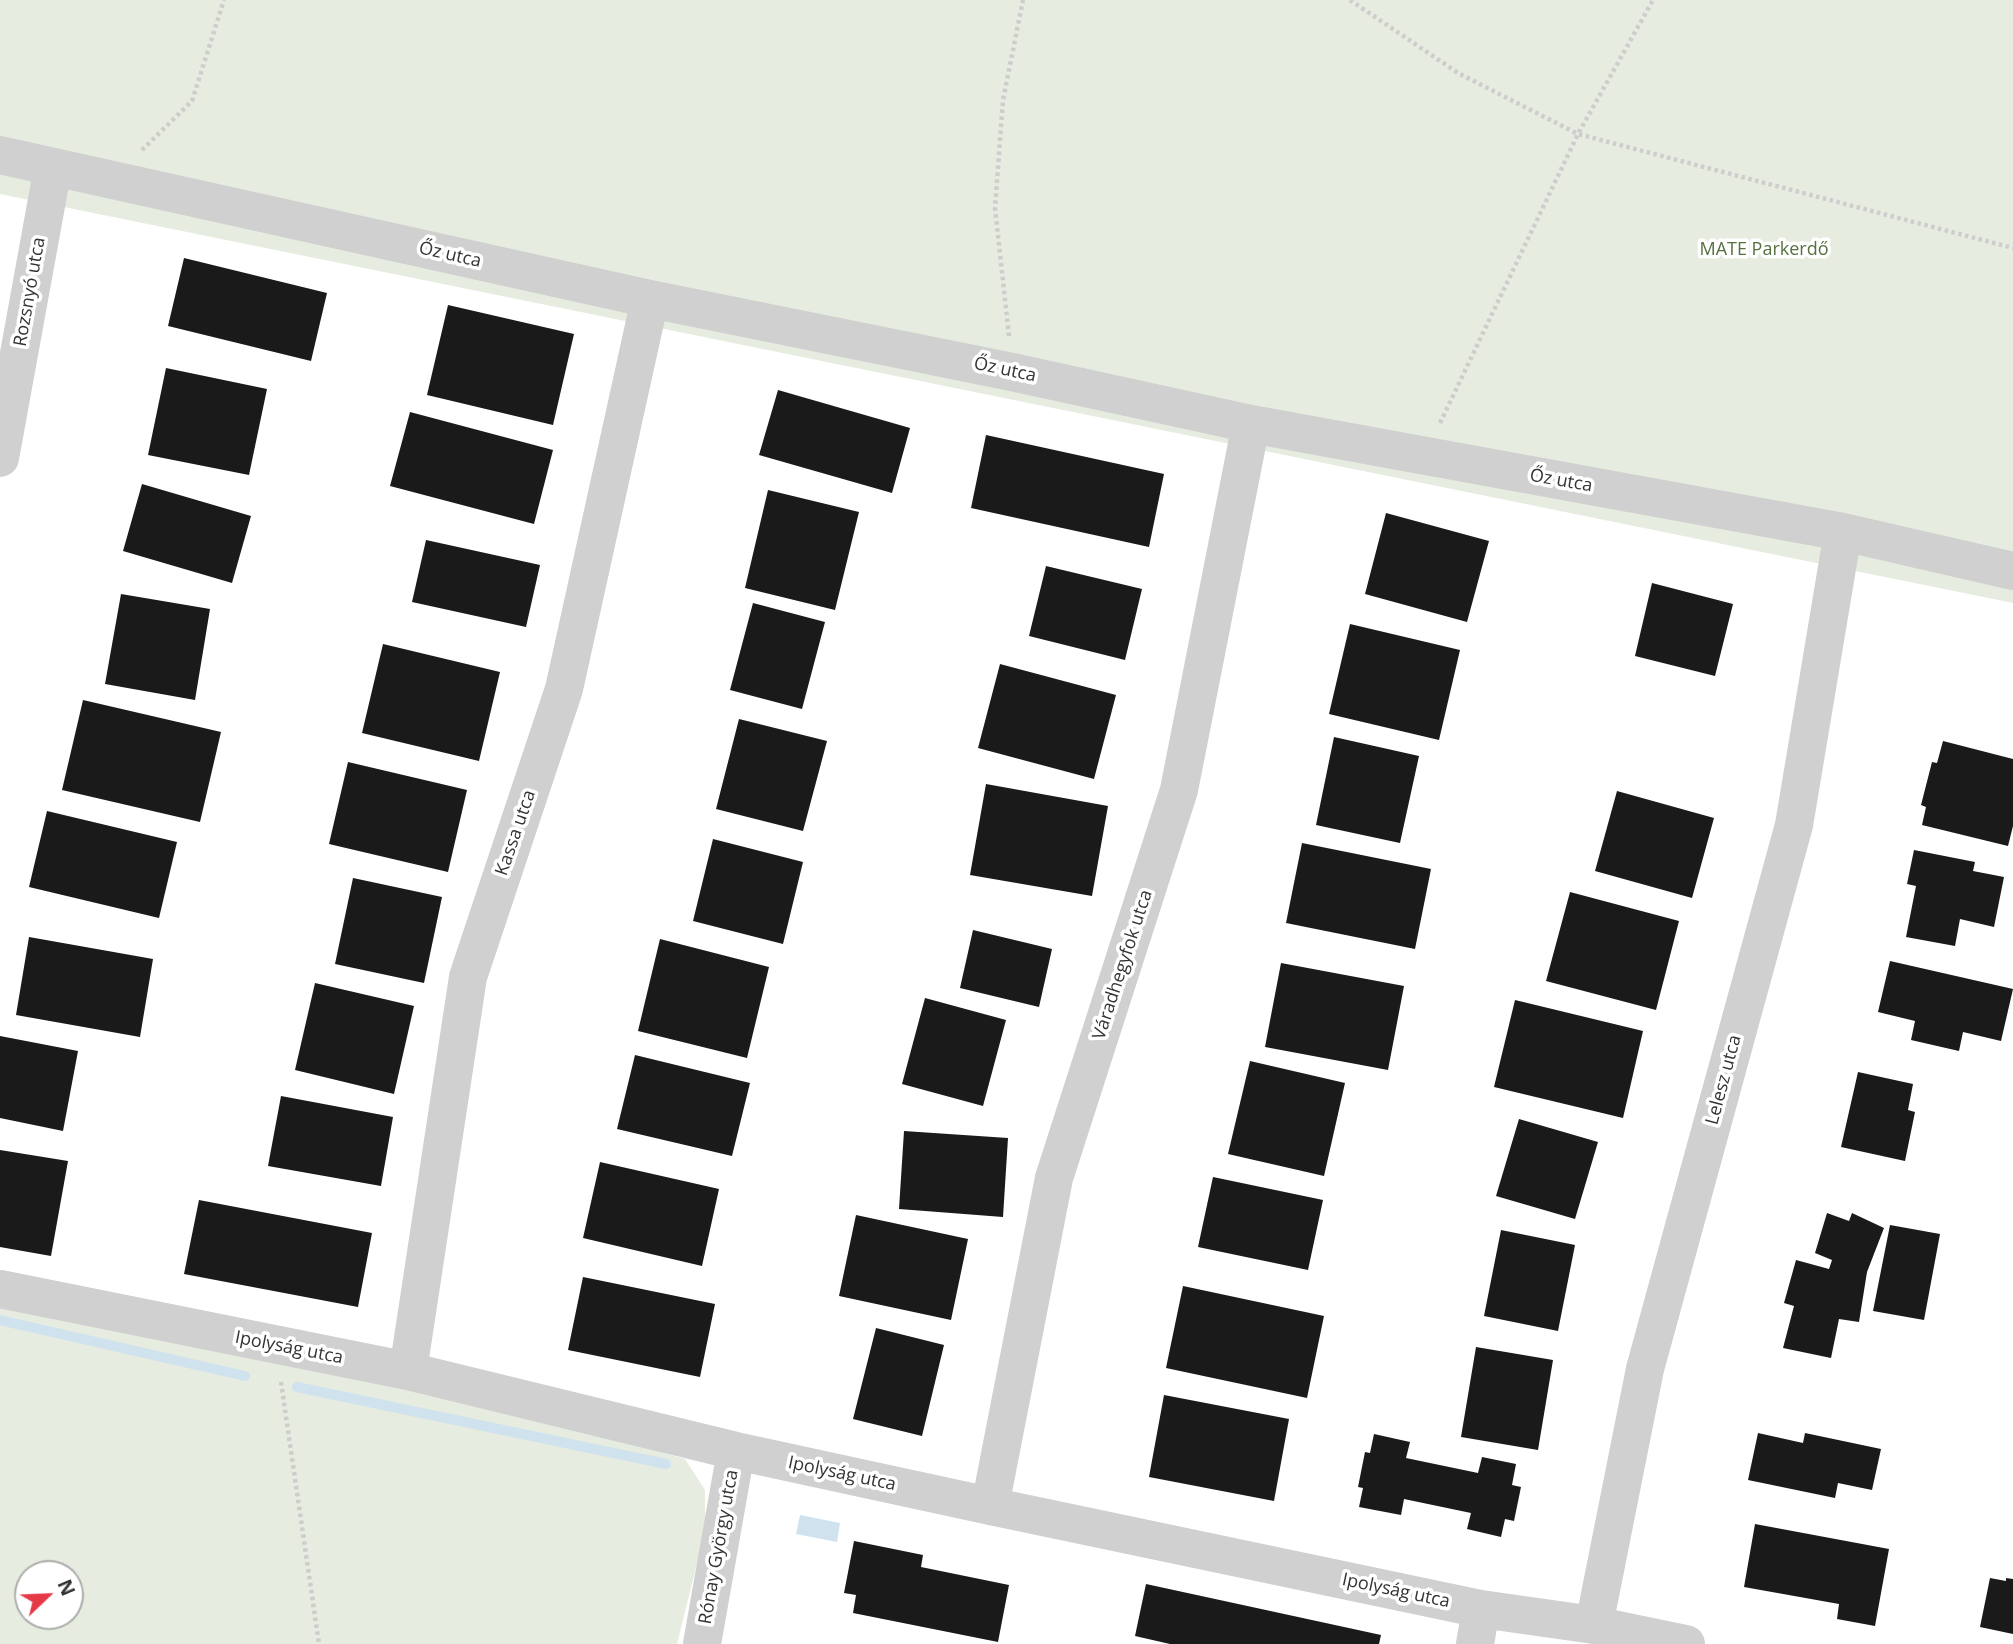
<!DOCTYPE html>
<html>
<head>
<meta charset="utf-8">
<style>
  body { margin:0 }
  #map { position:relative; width:2013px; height:1644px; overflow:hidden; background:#fff; font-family:"Open Sans",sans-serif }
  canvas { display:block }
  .north { position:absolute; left:14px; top:1560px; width:70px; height:70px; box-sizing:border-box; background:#fff; border:2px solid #adadad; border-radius:50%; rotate:67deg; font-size:19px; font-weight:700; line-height:28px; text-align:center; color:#333 }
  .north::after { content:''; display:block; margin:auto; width:24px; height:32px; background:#e63946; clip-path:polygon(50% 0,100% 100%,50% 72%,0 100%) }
</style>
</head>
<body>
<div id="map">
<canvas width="2013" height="1644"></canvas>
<div class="north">N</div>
</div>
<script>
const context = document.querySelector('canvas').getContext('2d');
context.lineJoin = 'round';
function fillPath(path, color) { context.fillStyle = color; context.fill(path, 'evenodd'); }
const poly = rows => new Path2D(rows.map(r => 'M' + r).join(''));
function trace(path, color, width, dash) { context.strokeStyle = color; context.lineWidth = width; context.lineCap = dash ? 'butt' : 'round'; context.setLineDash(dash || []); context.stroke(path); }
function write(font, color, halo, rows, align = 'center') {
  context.font = font + ' "Open Sans",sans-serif'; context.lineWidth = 7; context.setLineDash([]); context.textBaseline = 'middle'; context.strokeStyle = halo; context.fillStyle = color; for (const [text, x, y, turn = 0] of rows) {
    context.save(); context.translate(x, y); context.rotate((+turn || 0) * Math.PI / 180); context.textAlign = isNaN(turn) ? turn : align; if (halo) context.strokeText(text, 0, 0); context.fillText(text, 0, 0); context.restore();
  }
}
const green = poly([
  [0,0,2013,0,2013,603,0,194],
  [0,1289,276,1346,685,1459,705,1490,705,1531,677,1644,0,1644],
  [28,1574,70,1574,70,1616,28,1616]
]);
const water = poly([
  [800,1515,840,1523,837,1542,796,1534]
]);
const stream = poly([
  [0,1320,245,1376],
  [297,1387,666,1464]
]);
const building = poly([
  [184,258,327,293,311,361,168,326],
  [448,305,574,334,553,425,427,395],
  [166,368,267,389,249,475,148,455],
  [778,390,910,428,892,493,759,455],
  [410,412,553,450,534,524,390,486],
  [986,435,1164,474,1149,547,971,508],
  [142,484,251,516,232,583,123,551],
  [768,490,859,512,835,610,745,588],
  [1386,513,1489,541,1467,622,1365,594],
  [426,540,540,565,526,627,412,602],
  [1046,566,1142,589,1125,660,1029,636],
  [1652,583,1733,604,1715,676,1635,656],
  [121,594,210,609,195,700,105,684],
  [753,603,825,622,802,709,730,690],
  [1350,624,1460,650,1439,740,1329,714],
  [383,644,500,672,479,761,362,733],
  [1000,664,1116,695,1094,779,978,748],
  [83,700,221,732,200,822,62,790],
  [739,719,827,741,803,831,716,809],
  [1334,737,1419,756,1400,843,1316,825],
  [1943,741,2013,759,2013,826,2008,846,1922,825,1926,807,1921,805,1932,762,1937,763],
  [348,762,467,790,448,872,329,844],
  [986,784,1108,806,1092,896,970,875],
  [1617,791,1714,818,1692,898,1595,871],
  [47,811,177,842,159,918,29,887],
  [713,839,803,862,783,944,693,921],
  [1302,843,1431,869,1415,949,1286,923],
  [1914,850,1975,862,1973,871,2004,877,1994,927,1960,919,1955,946,1906,937,1916,886,1907,884],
  [353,878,442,897,424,983,335,964],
  [1570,892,1679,921,1656,1010,1546,981],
  [973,930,1052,949,1039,1007,960,988],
  [29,937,153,959,140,1037,16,1015],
  [660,939,769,967,747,1058,638,1031],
  [1890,961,2013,989,2001,1041,1963,1032,1959,1051,1911,1040,1915,1021,1878,1012],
  [1281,963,1404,986,1388,1070,1265,1047],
  [315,983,414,1006,394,1094,295,1070],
  [925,998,1006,1020,983,1106,902,1084],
  [1515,1000,1643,1031,1623,1118,1494,1087],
  [0,1036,78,1051,63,1131,0,1118],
  [635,1055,750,1083,732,1156,617,1129],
  [1250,1061,1345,1083,1324,1176,1228,1154],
  [1858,1072,1913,1084,1908,1110,1915,1112,1905,1161,1841,1147],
  [281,1096,393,1117,381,1186,268,1166],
  [1519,1119,1598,1142,1575,1219,1496,1196],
  [904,1131,1008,1138,1003,1217,899,1209],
  [0,1150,68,1161,51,1256,0,1247],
  [600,1162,719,1189,702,1266,583,1238],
  [1213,1177,1323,1200,1308,1270,1198,1247],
  [199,1200,372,1233,358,1307,184,1274],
  [1827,1213,1849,1221,1852,1213,1884,1228,1867,1272,1859,1322,1839,1319,1831,1358,1783,1348,1794,1306,1784,1303,1796,1260,1829,1269,1832,1260,1815,1253],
  [856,1215,968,1239,951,1320,839,1296],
  [1890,1225,1940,1234,1924,1320,1873,1311],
  [1501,1230,1575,1245,1558,1331,1484,1316],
  [583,1277,715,1304,700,1377,568,1350],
  [1183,1286,1324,1316,1307,1398,1166,1368],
  [876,1328,944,1345,922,1436,853,1419],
  [1476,1347,1553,1360,1538,1450,1461,1437],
  [1164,1395,1289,1419,1274,1501,1149,1477],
  [1758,1433,1803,1443,1805,1433,1881,1449,1872,1490,1838,1483,1835,1498,1748,1480],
  [1374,1434,1410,1442,1406,1458,1478,1473,1482,1457,1516,1464,1512,1485,1521,1487,1514,1521,1505,1519,1501,1537,1467,1529,1471,1513,1404,1499,1401,1515,1359,1507,1363,1488,1358,1487,1365,1452,1370,1453],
  [1755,1524,1889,1549,1875,1626,1837,1619,1839,1604,1744,1587],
  [854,1541,923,1555,921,1567,1009,1585,998,1642,853,1613,856,1595,844,1593],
  [1990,1578,2006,1581,2006,1578,2013,1579,2013,1634,1980,1627],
  [1146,1584,1381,1635,1379,1644,1170,1644,1135,1636]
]);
const path = poly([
  [1350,0,1458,73,1578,134,2013,248],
  [142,150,192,101,224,0],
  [1009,336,995,208,1003,100,1023,0],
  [1440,423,1578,134,1653,0],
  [281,1382,319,1644]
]);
const street = poly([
  [0,155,650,299,1012,372,1251,424,1843,532,2013,571],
  [0,458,53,167],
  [0,1289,408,1371,736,1451,990,1506,1481,1609,1594,1625,1686,1644],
  [408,1371,468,977,564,689,650,299],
  [990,1506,1054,1178,1179,790,1251,424],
  [1594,1625,1645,1369,1794,825,1843,532],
  [702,1644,736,1451],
  [1475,1644,1481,1609]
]);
const parkNames = [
  ["MATE Parkerdő",1764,250]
];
const streetNames = [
  ["Őz utca",450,255,13],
  ["Rozsnyó utca",30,292,-80],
  ["Őz utca",1005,370,12],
  ["Őz utca",1561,481,10],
  ["Kassa utca",516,833,-71],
  ["Váradhegyfok utca",1123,965,-72],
  ["Lelesz utca",1724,1080,-75],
  ["Ipolyság utca",289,1348,11],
  ["Ipolyság utca",842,1474,12],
  ["Rónay György utca",719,1547,-80],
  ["Ipolyság utca",1396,1591,12]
];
fillPath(green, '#e6ecdf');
fillPath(water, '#cfe2ee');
trace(stream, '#cfe2ee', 10);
fillPath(building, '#1a1a1a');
trace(path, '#cdcdcd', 4.5, [3.5, 3.5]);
trace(street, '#d0d0d0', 38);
write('18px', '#56703f', '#fff', parkNames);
write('18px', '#333', '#fff', streetNames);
</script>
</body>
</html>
